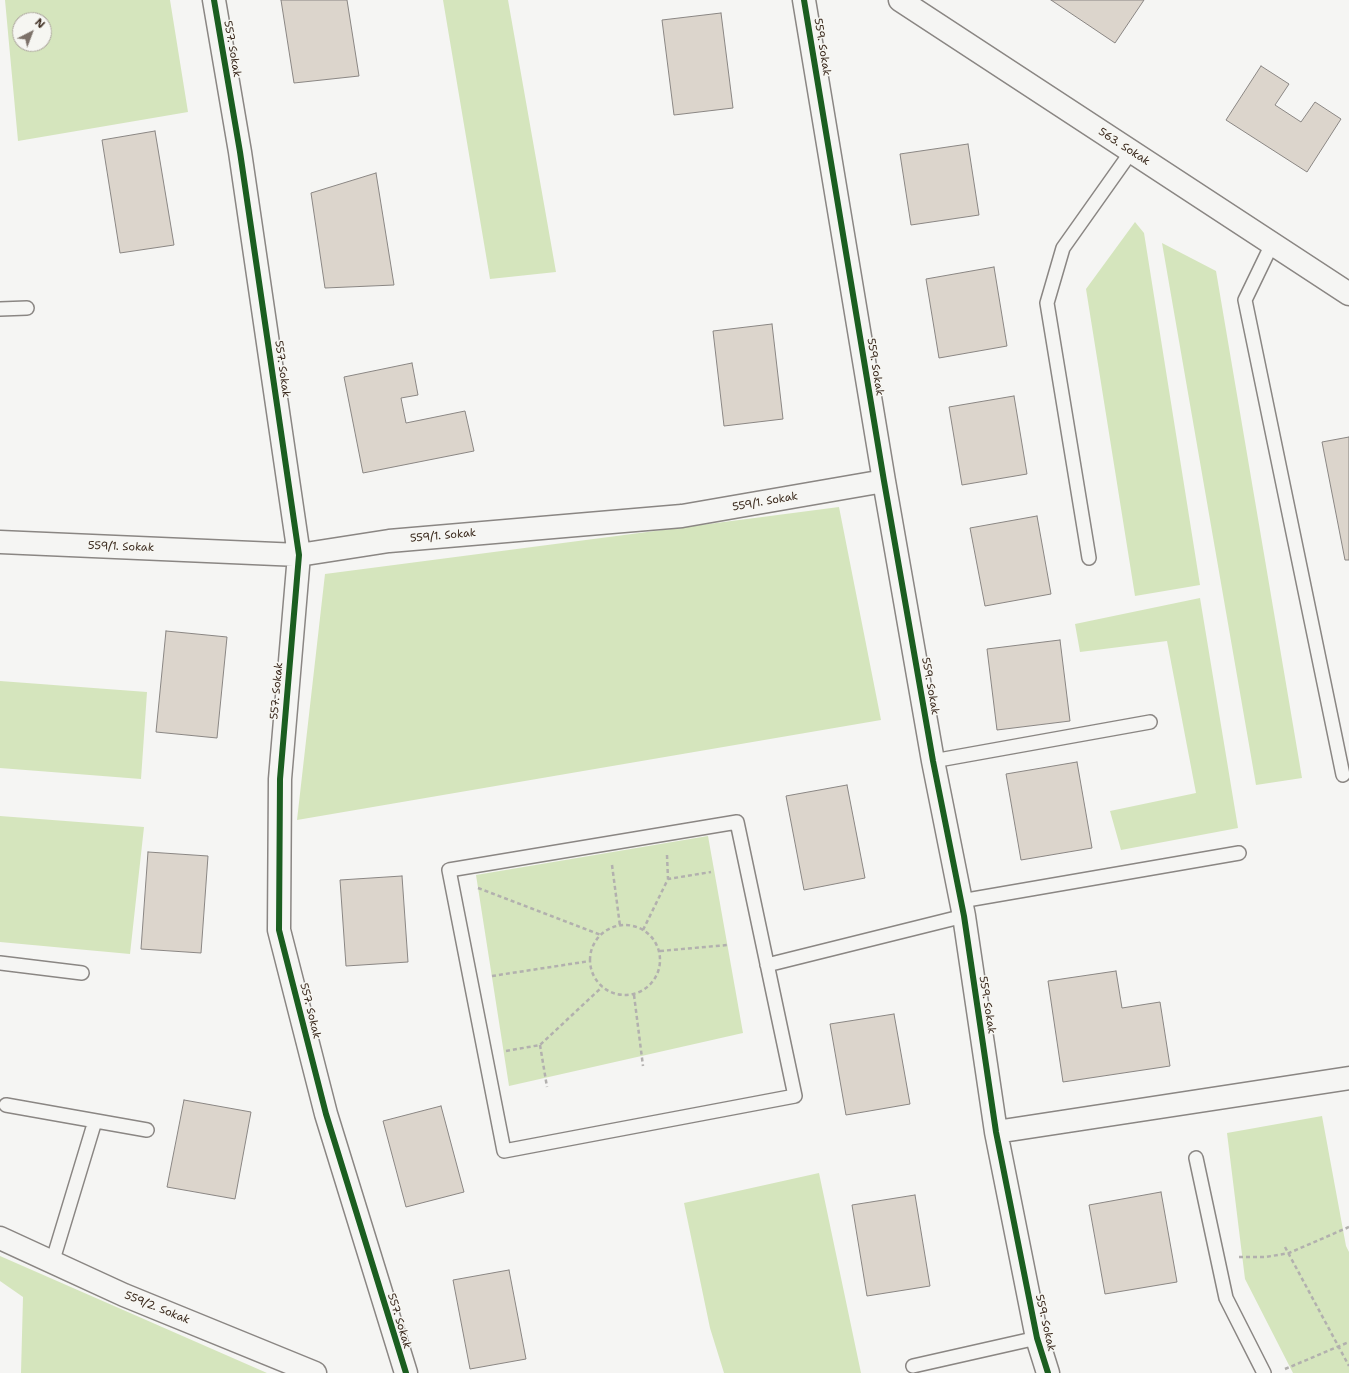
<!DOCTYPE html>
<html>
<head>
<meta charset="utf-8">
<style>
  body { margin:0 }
  #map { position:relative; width:1349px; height:1373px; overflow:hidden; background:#f5f5f3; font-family:"Shantell Sans",sans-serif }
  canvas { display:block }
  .north { position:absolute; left:12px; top:12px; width:40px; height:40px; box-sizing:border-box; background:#f6f6f2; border:1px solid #aba49d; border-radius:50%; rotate:42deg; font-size:11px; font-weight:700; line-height:16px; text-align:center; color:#3b2a1e }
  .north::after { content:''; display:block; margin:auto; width:14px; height:18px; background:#7c7169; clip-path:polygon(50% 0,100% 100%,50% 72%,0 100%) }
</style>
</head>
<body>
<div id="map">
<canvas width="1349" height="1373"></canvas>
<div class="north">N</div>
</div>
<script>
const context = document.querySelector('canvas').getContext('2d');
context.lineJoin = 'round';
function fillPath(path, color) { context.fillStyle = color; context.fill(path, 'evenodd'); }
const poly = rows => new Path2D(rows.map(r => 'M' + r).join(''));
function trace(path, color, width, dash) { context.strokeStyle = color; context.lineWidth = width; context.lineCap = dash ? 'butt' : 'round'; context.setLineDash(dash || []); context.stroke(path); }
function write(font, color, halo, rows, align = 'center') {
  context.font = font + ' "Shantell Sans",sans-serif'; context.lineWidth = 3; context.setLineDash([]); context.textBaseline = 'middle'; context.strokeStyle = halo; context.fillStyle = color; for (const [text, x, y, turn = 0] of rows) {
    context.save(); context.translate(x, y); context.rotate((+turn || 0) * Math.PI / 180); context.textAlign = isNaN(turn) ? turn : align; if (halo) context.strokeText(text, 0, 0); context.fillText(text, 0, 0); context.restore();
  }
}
const green = poly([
  [5,0,170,0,188,112,18,141],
  [20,20,44,20,44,44,20,44],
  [443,0,508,0,556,272,490,279],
  [1135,222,1144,233,1200,585,1135,596,1086,289],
  [1162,243,1216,271,1302,778,1256,785],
  [839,507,881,720,297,820,325,574],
  [1200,598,1238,828,1121,850,1110,811,1196,793,1167,641,1080,652,1075,624],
  [0,681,147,692,141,779,0,768],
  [0,816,144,827,130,954,0,942],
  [708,836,743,1033,509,1086,476,875],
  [1322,1116,1346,1246,1349,1252,1349,1373,1293,1373,1245,1279,1227,1133],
  [819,1173,861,1373,724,1373,710,1328,684,1203],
  [0,1256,267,1373,21,1373,23,1297,0,1281]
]);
const building = poly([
  [281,0,347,0,359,76,294,83,281,0],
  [1051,0,1144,0,1115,43,1051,0],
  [721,13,733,108,674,115,662,20,721,13],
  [1261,66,1289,84,1275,105,1301,122,1315,102,1341,119,1307,172,1226,120,1261,66],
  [155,131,174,245,120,253,102,140,155,131],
  [968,144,979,215,911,225,900,154,968,144],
  [376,173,394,285,325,288,311,193,376,173],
  [994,267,1007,346,939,358,926,279,994,267],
  [772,324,783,419,724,426,713,331,772,324],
  [412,363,418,395,401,398,406,423,465,411,474,451,363,473,344,377,412,363],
  [1014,396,1027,474,962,485,949,407,1014,396],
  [1349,437,1349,560,1345,560,1322,442,1349,437],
  [1037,516,1051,594,985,606,970,528,1037,516],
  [166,631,227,637,217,738,156,732,166,631],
  [1060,640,1070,721,997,730,987,649,1060,640],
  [1077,762,1092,848,1021,860,1006,774,1077,762],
  [847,785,865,878,804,890,786,796,847,785],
  [148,852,208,856,201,953,141,949,148,852],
  [402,876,408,962,346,966,340,880,402,876],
  [1116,971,1122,1008,1160,1002,1170,1066,1063,1082,1048,981,1116,971],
  [894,1014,910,1104,846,1115,830,1024,894,1014],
  [184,1100,251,1112,235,1199,167,1187,184,1100],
  [441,1106,464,1192,406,1207,383,1121,441,1106],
  [1161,1192,1177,1282,1105,1294,1089,1205,1161,1192],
  [915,1195,930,1286,867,1296,852,1205,915,1195],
  [509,1270,526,1359,470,1369,453,1280,509,1270]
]);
const path = poly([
  [667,855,668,879],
  [612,865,620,926],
  [478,888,601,935],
  '590 960a35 35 0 1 1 70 0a35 35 0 1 1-70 0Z',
  [643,930,668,879,711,872],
  [660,951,727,945],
  [492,976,590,961],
  [634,995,643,1066],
  [540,1045,547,1087],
  [506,1051,540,1045,602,987],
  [1285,1247,1349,1366],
  [1239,1257,1266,1257,1289,1253,1349,1227],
  [1285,1369,1349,1342]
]);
const service = poly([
  [1272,244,1245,300,1343,775],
  [0,309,27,308],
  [1089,558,1047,303,1063,248,1131,152],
  [933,761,1150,722],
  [737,822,795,1096,504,1151,449,870,737,822],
  [961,901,1239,853],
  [0,963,82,973],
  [767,965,964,916],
  [6,1105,147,1130],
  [1196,1158,1226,1298,1264,1373],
  [52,1263,95,1121],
  [913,1366,1037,1338]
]);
const minor = poly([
  [214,0,240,152,299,555,280,779,279,930,326,1114,406,1373],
  [804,0,884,481,933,761,964,916,996,1132,1037,1338,1048,1373],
  [900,0,1349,294],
  [0,542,299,555,389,541,682,516,884,481],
  [996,1132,1349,1078],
  [0,1238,124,1295,315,1373]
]);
const cycleway = poly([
  [214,0,240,152,299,555,280,779,279,930,326,1114,406,1373],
  [804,0,884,481,933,761,964,916,996,1132,1037,1338,1048,1373]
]);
const streetNames = [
  ["559. Sokak",822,47,81],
  ["557. Sokak",232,49,80],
  ["563. Sokak",1124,147,33],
  ["559. Sokak",875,367,81],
  ["557. Sokak",282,369,82],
  ["559/1. Sokak",765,502,-10],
  ["559/1. Sokak",443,536,-5],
  ["559/1. Sokak",121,547,2],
  ["559. Sokak",930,686,80],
  ["557. Sokak",277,691,-85],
  ["559. Sokak",987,1005,81],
  ["557. Sokak",310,1011,76],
  ["559/2. Sokak",157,1308,22],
  ["557. Sokak",399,1321,73],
  ["559. Sokak",1045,1323,77]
];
fillPath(green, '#d5e5bd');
fillPath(building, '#dcd5cc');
trace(building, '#8a8683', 1);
trace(service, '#8a8683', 16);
trace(minor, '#8a8683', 25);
trace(path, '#b2b0ae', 2.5, [4, 3]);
trace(service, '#f5f5f3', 13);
trace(minor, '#f5f5f3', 22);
trace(cycleway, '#1b5e20', 6);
write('11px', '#3b2a1e', '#f6f6f2', streetNames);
</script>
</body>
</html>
